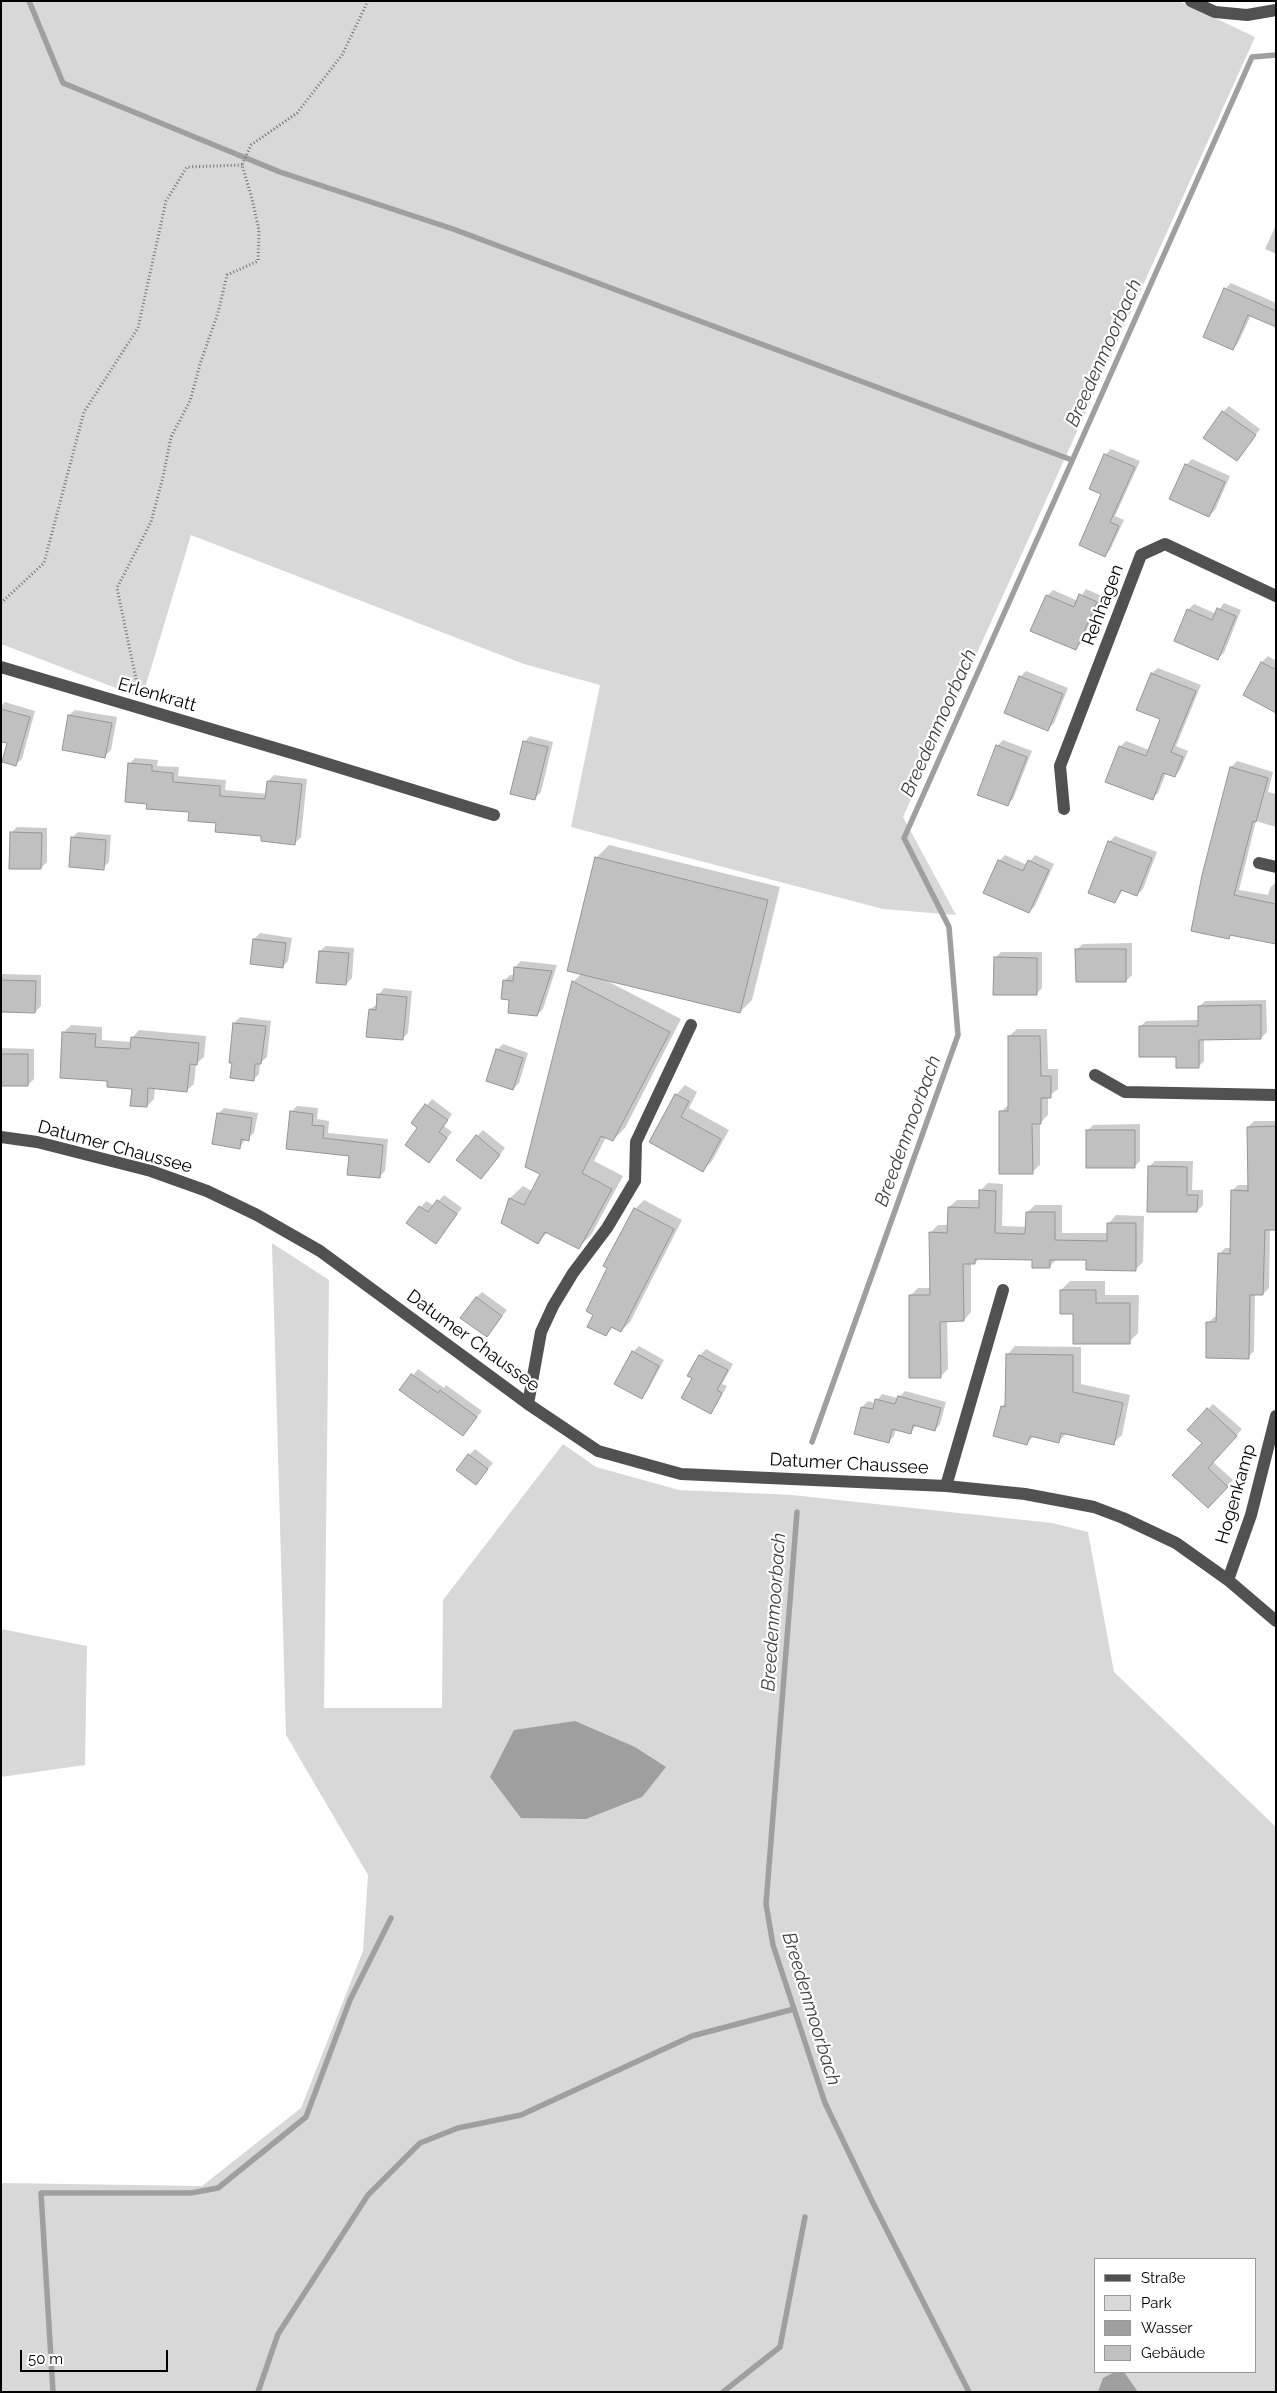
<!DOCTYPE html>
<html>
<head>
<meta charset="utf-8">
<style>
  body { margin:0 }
  #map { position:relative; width:1277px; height:2393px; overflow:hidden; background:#fff; font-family:Raleway,sans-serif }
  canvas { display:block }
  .frame { position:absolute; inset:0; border:2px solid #000; pointer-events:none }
  .legend { position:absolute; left:1094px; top:2258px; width:162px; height:115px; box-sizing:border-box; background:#fff; border:1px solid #999; margin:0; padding:6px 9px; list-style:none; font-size:15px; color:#000 }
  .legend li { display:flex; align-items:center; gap:10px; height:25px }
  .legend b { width:25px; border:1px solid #999 }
  .scale { position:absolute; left:20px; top:2350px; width:148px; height:22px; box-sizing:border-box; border:2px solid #000; border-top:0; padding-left:6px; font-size:15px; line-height:18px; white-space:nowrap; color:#000; -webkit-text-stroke:4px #fff; paint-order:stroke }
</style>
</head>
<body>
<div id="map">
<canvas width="1277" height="2393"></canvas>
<div class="frame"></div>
<ul class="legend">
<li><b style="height:6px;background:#515151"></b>Straße</li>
<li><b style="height:14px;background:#d8d8d8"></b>Park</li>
<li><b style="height:14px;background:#9f9f9f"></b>Wasser</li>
<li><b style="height:14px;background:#c0c0c0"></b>Gebäude</li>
</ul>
<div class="scale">50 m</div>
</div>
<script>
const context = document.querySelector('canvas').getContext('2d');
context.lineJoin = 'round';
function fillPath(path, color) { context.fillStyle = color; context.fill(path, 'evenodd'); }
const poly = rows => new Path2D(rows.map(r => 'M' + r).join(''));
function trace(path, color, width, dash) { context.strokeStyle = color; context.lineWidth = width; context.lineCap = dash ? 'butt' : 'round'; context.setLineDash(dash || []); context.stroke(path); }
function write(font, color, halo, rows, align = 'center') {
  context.font = font + ' Raleway,sans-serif'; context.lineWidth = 4.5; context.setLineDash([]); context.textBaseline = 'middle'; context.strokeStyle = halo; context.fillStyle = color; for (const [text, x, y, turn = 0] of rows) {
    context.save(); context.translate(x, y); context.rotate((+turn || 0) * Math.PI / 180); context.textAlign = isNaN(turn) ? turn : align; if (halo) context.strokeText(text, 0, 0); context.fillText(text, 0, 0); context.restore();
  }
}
const green = poly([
  [1,1,1179,1,1255,37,903,817,956,915,883,909,571,827,600,685,524,664,191,535,142,698,1,644],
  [272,1243,329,1280,324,1708,442,1708,443,1600,563,1444,596,1467,679,1490,792,1495,1052,1523,1088,1532,1114,1672,1276,1827,1276,2392,1,2392,1,2183,202,2186,301,2108,363,1951,368,1875,286,1735],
  [1096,2259,1256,2259,1256,2372,1096,2372],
  [1,1629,87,1646,85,1765,1,1777]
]);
const water = poly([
  [575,1721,635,1747,666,1767,642,1797,586,1819,521,1818,490,1777,514,1730],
  [1115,2372,1124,2372,1138,2392,1098,2392,1103,2378]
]);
const shadow = poly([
  [1276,225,1276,254,1265,249],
  [1231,283,1276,303,1276,325,1251,315,1238,343,1233,349,1225,289],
  [1229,406,1260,429,1237,460,1223,412],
  [1111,449,1140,461,1115,516,1124,520,1110,550,1104,555,1103,493,1105,455],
  [1192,459,1230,476,1215,510,1209,516,1186,465],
  [1086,589,1102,596,1081,643,1075,649,1047,596,1053,590,1078,601],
  [1224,603,1241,610,1224,653,1218,658,1188,610,1194,604,1216,614],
  [1268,656,1276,661,1276,711,1245,694,1262,662],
  [1158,668,1201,685,1176,746,1188,751,1180,770,1175,776,1166,773,1158,793,1152,798,1120,747,1126,741,1149,750,1162,719,1138,709,1152,673],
  [1026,671,1068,688,1054,723,1048,729,1020,677],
  [5,702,35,711,22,759,16,764,8,743,1,740,1,706],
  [75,710,117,717,111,750,105,756,69,715],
  [530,736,553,742,541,792,535,798,524,742],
  [1003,740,1032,751,1013,799,1007,805,997,746],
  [135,758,158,760,157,766,179,767,178,776,226,780,225,790,267,794,268,781,274,775,307,779,301,837,295,843,217,822,190,811,148,803,129,764],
  [1237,761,1273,772,1268,792,1276,794,1276,827,1256,821,1239,890,1268,895,1270,888,1276,882,1276,943,1232,934,1229,938,1231,767],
  [17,827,47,828,47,862,41,868,11,833],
  [78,832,111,835,109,862,103,868,72,838],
  [1115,836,1157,852,1143,889,1137,895,1123,890,1115,902,1109,842],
  [609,845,780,887,752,1000,740,1012,605,980,681,1019,625,1128,613,1140,606,1137,594,1161,623,1176,591,1235,579,1247,548,1232,537,1243,503,1222,510,1198,523,1186,532,1191,541,1174,573,982,582,973,596,858],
  [1005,855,1027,865,1035,855,1054,864,1035,906,1029,912,999,861],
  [260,933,292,938,288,961,282,967,254,939],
  [1132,943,1132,975,1126,981,1077,949,1083,944],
  [326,946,354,948,352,978,346,984,320,951],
  [1001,952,1042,952,1042,988,1036,994,995,958],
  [521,961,557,965,543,1009,537,1015,511,999,504,981,510,975,515,975,515,967],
  [1,974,41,975,41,1006,35,1012,1,1011],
  [384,988,412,991,408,1033,402,1039,370,1009,378,1004,379,994],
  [1266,1000,1267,1032,1261,1038,1204,1039,1204,1061,1198,1067,1140,1027,1146,1021,1199,1020,1199,1007,1205,1001],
  [240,1017,271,1021,267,1057,260,1063,259,1074,253,1080,233,1062,230,1062,234,1023],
  [71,1025,102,1027,102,1040,132,1042,132,1038,139,1030,206,1036,204,1057,196,1064,194,1084,186,1091,155,1088,154,1099,147,1106,133,1087,109,1080,64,1032],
  [1017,1029,1047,1029,1048,1069,1058,1069,1058,1089,1048,1097,1048,1115,1040,1123,1040,1165,1032,1172,1000,1112,1010,1104,1009,1036],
  [503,1044,528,1053,519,1083,513,1089,497,1050],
  [1,1048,34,1049,34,1079,28,1085,1,1085],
  [685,1085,697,1092,689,1108,729,1130,712,1161,703,1170,651,1142,676,1095],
  [432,1099,452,1114,444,1126,452,1132,429,1161,419,1128,413,1123],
  [297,1106,318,1108,317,1119,329,1121,328,1133,388,1139,385,1171,379,1177,351,1155,287,1148,291,1112],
  [224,1108,258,1113,254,1133,246,1139,240,1147,219,1113],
  [1254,1121,1276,1121,1276,1229,1270,1229,1269,1288,1263,1294,1255,1294,1254,1351,1248,1357,1208,1323,1214,1317,1217,1317,1219,1254,1225,1248,1232,1248,1232,1191,1238,1185,1249,1185,1248,1127],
  [1140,1124,1140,1161,1134,1167,1087,1131,1093,1125],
  [483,1130,505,1148,487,1171,477,1136],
  [1155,1161,1193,1161,1192,1190,1203,1190,1203,1205,1197,1211,1149,1167],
  [988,1183,1003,1184,1002,1226,1027,1227,1027,1213,1035,1205,1062,1205,1062,1233,1108,1233,1109,1223,1116,1215,1144,1216,1143,1262,1135,1270,1087,1259,1057,1259,1049,1267,1033,1259,980,1258,975,1263,971,1263,971,1312,964,1320,947,1320,948,1369,940,1377,910,1296,918,1288,931,1288,930,1233,938,1225,949,1225,949,1207,957,1200,980,1200,980,1191],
  [444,1195,462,1208,436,1242,408,1223,426,1201,434,1206],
  [644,1200,682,1220,630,1322,621,1331,613,1327,606,1335,635,1209],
  [1070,1281,1105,1281,1105,1295,1139,1295,1138,1333,1129,1342,1074,1313,1061,1290],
  [482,1292,507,1310,487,1336,477,1297],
  [639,1346,664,1360,647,1392,641,1397,633,1352],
  [1015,1346,1081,1347,1081,1384,1130,1395,1122,1435,1113,1443,1067,1433,1058,1442,1034,1436,1027,1443,1002,1407,1006,1402,1007,1355],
  [706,1349,733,1364,722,1384,727,1386,716,1406,711,1412,694,1378,689,1375,700,1355],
  [418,1369,444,1388,446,1385,482,1411,463,1434,401,1390],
  [905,1391,946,1402,940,1424,935,1430,917,1425,910,1433,896,1429,894,1436,888,1442,856,1433,862,1407,868,1401,875,1403,882,1394,898,1398],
  [1213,1404,1242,1429,1213,1462,1233,1480,1208,1507,1204,1443,1208,1409],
  [475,1449,493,1463,476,1484,469,1455]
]);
const stream = poly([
  [29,1,63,83,280,172,453,229,1072,460],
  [812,1442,958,1035,949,927,904,838,1252,57,1276,55],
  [797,1512,766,1904,773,1945,825,2103,872,2201,969,2392],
  [53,2392,41,2193,191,2193,218,2188,306,2117,350,2000,391,1918],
  [258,2392,278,2334,368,2195,420,2143,458,2128,521,2115,692,2036,794,2009],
  [723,2392,780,2347,805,2217]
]);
const building = poly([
  [1224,288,1276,311,1276,327,1248,315,1233,350,1203,337,1224,288],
  [1222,411,1256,435,1237,461,1203,438,1222,411],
  [1104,454,1135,467,1110,522,1119,526,1105,557,1079,545,1101,494,1089,489,1104,454],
  [1185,464,1225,482,1209,517,1169,499,1185,464],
  [1079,594,1097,602,1076,650,1030,631,1046,595,1074,607,1079,594],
  [1217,608,1236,616,1218,660,1174,641,1187,609,1212,620,1217,608],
  [1261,662,1276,670,1276,713,1243,695,1261,662],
  [1151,673,1196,691,1171,752,1183,757,1175,777,1163,773,1153,800,1105,782,1119,746,1146,756,1160,719,1136,710,1151,673],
  [1019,676,1063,694,1048,731,1004,713,1019,676],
  [1,709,30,717,16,766,2,762,7,743,1,742,1,709],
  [68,715,112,723,105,758,62,750,68,715],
  [523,741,548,747,535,800,510,794,523,741],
  [996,745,1027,757,1008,806,977,795,996,745],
  [128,763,152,765,152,771,173,773,173,782,220,786,220,796,265,799,267,781,302,784,295,845,261,841,261,836,215,832,216,823,188,821,189,812,146,809,147,804,125,802,128,763],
  [1230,767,1268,778,1256,822,1253,821,1234,895,1276,904,1276,944,1230,935,1229,939,1191,931,1202,875,1230,767],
  [10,832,42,833,41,869,9,869,10,832],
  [71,837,106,840,104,870,69,867,71,837],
  [1108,841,1152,858,1137,896,1121,890,1115,903,1088,893,1108,841],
  [595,857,768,900,740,1013,567,971,595,857],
  [998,860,1023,871,1028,860,1049,870,1029,913,983,893,998,860],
  [253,939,286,943,283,968,250,964,253,939],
  [1075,949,1126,949,1126,982,1076,982,1075,949],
  [319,951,349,953,346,985,316,983,319,951],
  [994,957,1037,958,1037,995,993,995,994,957],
  [514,967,552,971,537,1016,508,1013,509,1000,501,999,503,980,513,981,514,967],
  [1,980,36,981,35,1013,1,1012,1,980],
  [572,981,670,1032,613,1141,601,1136,582,1173,612,1189,579,1249,545,1232,538,1244,501,1223,509,1198,524,1205,540,1174,525,1167,572,981],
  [377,994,407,997,403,1040,366,1037,369,1009,376,1010,377,994],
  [1261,1005,1261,1039,1199,1040,1199,1068,1176,1068,1176,1057,1139,1057,1139,1026,1198,1026,1198,1006,1261,1005],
  [233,1023,266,1026,261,1064,255,1064,254,1081,230,1078,232,1063,229,1063,233,1023],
  [62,1032,96,1034,95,1047,130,1049,131,1037,199,1043,197,1065,190,1064,187,1092,148,1088,147,1107,130,1106,132,1089,107,1087,107,1081,60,1078,62,1032],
  [1008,1036,1040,1036,1041,1076,1051,1076,1051,1098,1041,1098,1041,1124,1032,1124,1033,1174,999,1174,999,1111,1008,1111,1008,1036],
  [496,1049,523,1058,513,1090,486,1081,496,1049],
  [1,1054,28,1054,28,1086,1,1086,1,1054],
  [675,1094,689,1101,681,1117,721,1139,703,1172,649,1142,675,1094],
  [425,1104,448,1120,439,1132,447,1138,429,1163,405,1145,417,1128,411,1123,425,1104],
  [290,1111,313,1114,312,1125,324,1126,323,1138,383,1145,380,1178,347,1175,349,1156,286,1149,290,1111],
  [217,1113,252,1118,249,1141,241,1139,240,1149,212,1144,217,1113],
  [1276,1126,1276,1230,1265,1230,1263,1295,1250,1295,1249,1359,1206,1358,1206,1322,1216,1322,1218,1253,1230,1254,1231,1190,1248,1191,1247,1127,1276,1126],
  [1086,1130,1135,1130,1135,1168,1086,1168,1086,1130],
  [476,1135,500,1155,481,1179,456,1160,476,1135],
  [1148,1166,1187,1167,1187,1195,1198,1195,1197,1212,1147,1212,1148,1166],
  [979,1190,996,1191,995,1233,1025,1234,1026,1212,1055,1212,1055,1240,1107,1241,1107,1223,1136,1223,1136,1271,1086,1270,1086,1260,1050,1260,1050,1268,1032,1268,1032,1260,975,1259,975,1264,963,1264,964,1321,940,1322,941,1378,909,1378,909,1295,930,1295,929,1232,947,1233,948,1207,979,1208,979,1190],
  [437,1200,457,1214,436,1244,406,1223,419,1206,428,1212,437,1200],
  [634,1208,674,1229,621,1332,611,1327,606,1336,587,1327,593,1315,586,1311,607,1268,603,1266,634,1208],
  [1060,1290,1096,1290,1096,1303,1130,1303,1130,1344,1073,1344,1073,1314,1060,1314,1060,1290],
  [476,1297,502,1316,487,1337,460,1318,476,1297],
  [632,1351,659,1366,642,1399,614,1384,632,1351],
  [1006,1354,1073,1355,1073,1392,1123,1403,1114,1445,1061,1433,1059,1443,1030,1436,1027,1445,993,1436,1001,1406,1005,1407,1006,1354],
  [699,1355,728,1370,717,1390,722,1393,711,1414,681,1398,692,1378,687,1376,699,1355],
  [411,1374,438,1393,440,1390,477,1417,463,1436,399,1390,411,1374],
  [898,1396,941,1408,935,1431,913,1425,911,1434,892,1429,889,1443,854,1434,861,1407,873,1409,875,1399,895,1404,898,1396],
  [1207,1408,1237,1436,1208,1468,1228,1487,1208,1508,1172,1475,1202,1443,1187,1430,1207,1408],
  [468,1454,488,1469,476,1485,456,1470,468,1454]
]);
const path = poly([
  [1,603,44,563,84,412,138,328,166,201,187,167,242,165],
  [139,693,117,588,151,522,163,477,171,437,190,401,200,364,218,313,227,275,258,261,259,230,251,195,242,165,251,145,297,113,342,55,368,1]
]);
const minor = poly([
  [1191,1,1215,12,1247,15,1276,10],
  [1,667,302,756,494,815],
  [1064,809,1060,766,1141,555,1165,544,1276,596],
  [1259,863,1276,867],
  [1095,1075,1125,1092,1276,1095],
  [1,1137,37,1142,151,1171,207,1191,257,1215,320,1251,528,1404,598,1451,681,1474,946,1486,1025,1494,1094,1507,1123,1518,1176,1543,1228,1580,1276,1621],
  [528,1404,541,1332,553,1306,573,1273,607,1228,635,1181,636,1142,691,1025],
  [946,1486,1003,1290],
  [1228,1580,1251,1515,1276,1416]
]);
const streetNames = [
  ["Rehhagen",1103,605,-69],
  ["Erlenkratt",157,695,16],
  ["Datumer Chaussee",115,1147,15],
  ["Datumer Chaussee",473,1341,36],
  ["Datumer Chaussee",849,1464,3],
  ["Hogenkamp",1236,1494,-74]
];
const waterNames = [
  ["Breedenmoorbach",1104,353,-66],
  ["Breedenmoorbach",939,723,-66],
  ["Breedenmoorbach",908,1131,-70],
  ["Breedenmoorbach",774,1612,-86],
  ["Breedenmoorbach",811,2009,73]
];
fillPath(green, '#d8d8d8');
fillPath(water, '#9f9f9f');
fillPath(shadow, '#0003');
trace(stream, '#9f9f9f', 5.5);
fillPath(building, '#c0c0c0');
trace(building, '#959595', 1);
trace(path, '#737373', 3, [1, 2.5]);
trace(minor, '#515151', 12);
write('18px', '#000', '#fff', streetNames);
write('italic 19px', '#404040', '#fff', waterNames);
</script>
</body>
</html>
